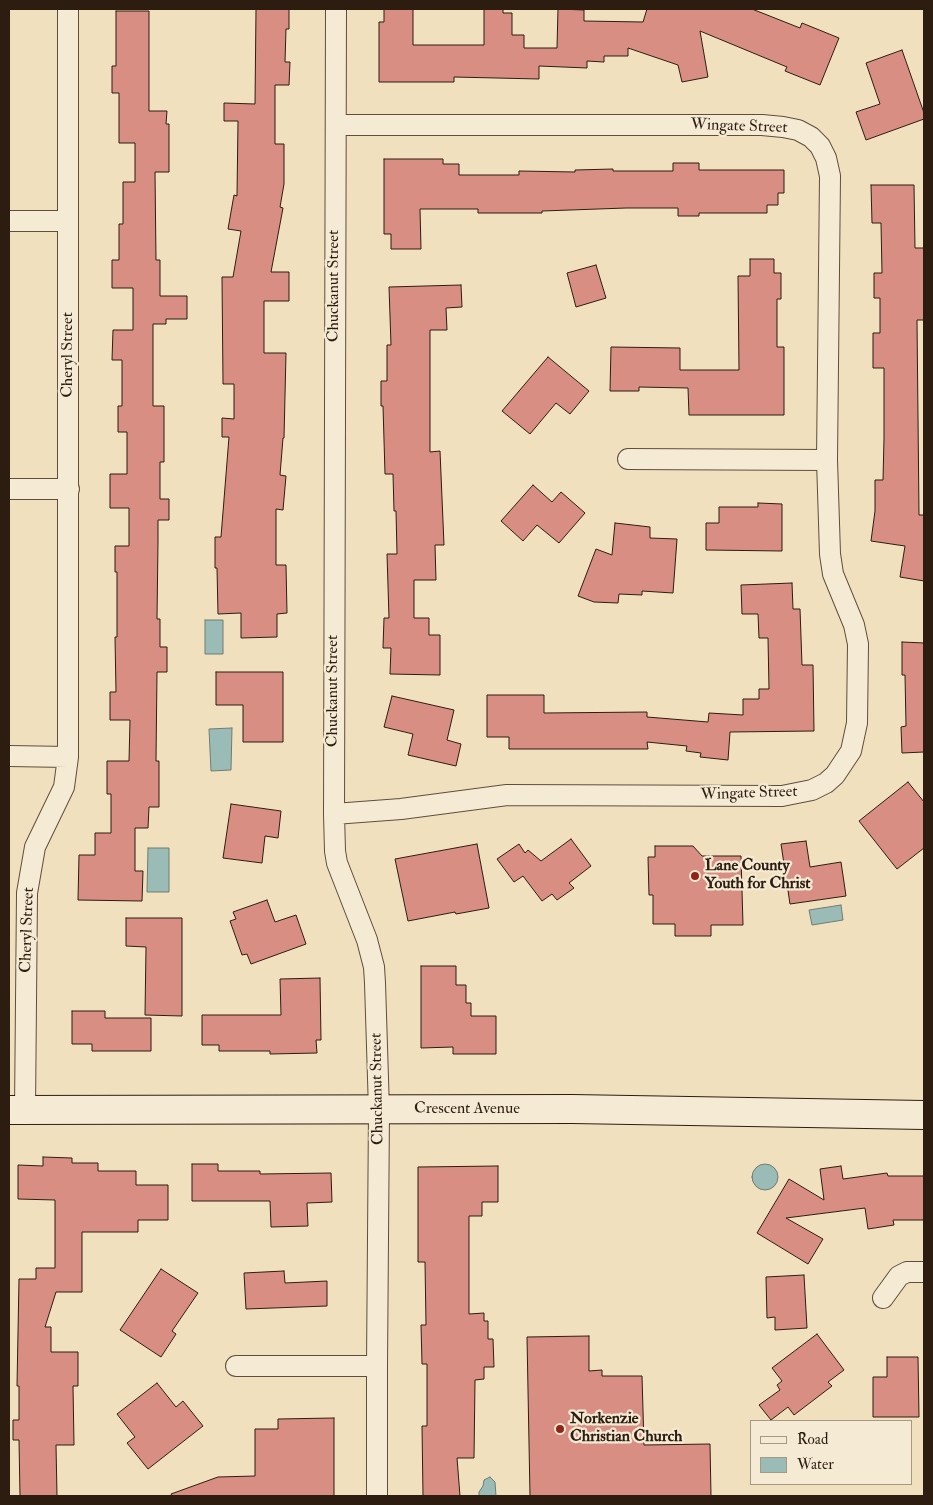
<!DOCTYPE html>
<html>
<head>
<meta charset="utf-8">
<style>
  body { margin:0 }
  #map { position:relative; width:933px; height:1505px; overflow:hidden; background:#f0e0be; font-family:"IM FELL Double Pica",serif }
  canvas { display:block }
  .frame { position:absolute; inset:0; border:10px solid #2d1d10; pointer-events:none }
  .legend { position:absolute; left:750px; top:1420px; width:162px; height:65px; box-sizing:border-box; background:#f5ebd5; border:1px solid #a59986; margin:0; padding:6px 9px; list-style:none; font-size:15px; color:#2d1d10 }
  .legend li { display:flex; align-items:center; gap:10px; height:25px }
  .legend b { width:25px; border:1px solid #a59986 }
</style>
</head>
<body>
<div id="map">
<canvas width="933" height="1505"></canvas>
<div class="frame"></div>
<ul class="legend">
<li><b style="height:6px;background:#f5ebd5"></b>Road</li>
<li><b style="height:14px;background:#9bbcb6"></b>Water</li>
</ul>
</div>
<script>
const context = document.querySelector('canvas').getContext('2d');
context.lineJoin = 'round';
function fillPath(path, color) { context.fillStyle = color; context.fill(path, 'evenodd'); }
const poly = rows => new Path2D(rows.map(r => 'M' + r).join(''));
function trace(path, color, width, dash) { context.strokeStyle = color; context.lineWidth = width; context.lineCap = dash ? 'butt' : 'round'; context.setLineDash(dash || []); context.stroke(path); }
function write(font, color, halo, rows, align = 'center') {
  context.font = font + ' "IM FELL Double Pica",serif'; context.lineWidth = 4.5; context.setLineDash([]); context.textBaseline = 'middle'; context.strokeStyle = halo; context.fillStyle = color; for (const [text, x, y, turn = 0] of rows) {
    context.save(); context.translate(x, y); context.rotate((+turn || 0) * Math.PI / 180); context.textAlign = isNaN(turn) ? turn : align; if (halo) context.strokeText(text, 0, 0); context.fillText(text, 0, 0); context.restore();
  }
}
const water = poly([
  [205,620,223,620,223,654,205,654,205,620],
  [232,728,231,770,211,771,209,729,232,728],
  [148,848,169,848,169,892,147,892,148,848],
  [841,905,843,920,812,925,809,910,841,905],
  '752 1177a13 13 0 1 1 26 0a13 13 0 1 1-26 0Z',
  [490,1477,495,1482,496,1496,479,1496,479,1492,483,1486,484,1480,490,1477]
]);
const building = poly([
  [256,9,289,9,289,29,286,29,285,62,290,62,289,85,275,85,275,144,284,144,284,184,280,207,283,208,271,272,289,272,289,301,264,301,264,353,286,353,284,438,283,438,280,475,286,476,283,510,276,509,276,565,286,565,287,613,277,614,277,637,241,638,241,613,218,614,217,568,215,568,215,537,221,537,229,437,222,437,222,418,234,419,234,384,223,384,222,277,233,277,241,231,228,229,234,195,237,196,238,121,224,121,224,103,255,104,256,9],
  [384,9,413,9,413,45,484,45,484,9,503,9,503,13,512,13,512,35,524,35,524,48,557,48,558,9,584,10,584,21,643,22,647,9,752,9,800,28,802,23,839,38,820,85,785,71,787,67,700,31,708,77,682,82,678,65,628,48,628,56,604,56,604,62,587,61,587,68,539,66,539,79,454,77,454,82,379,82,379,22,384,22,384,9],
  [116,11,149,11,149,111,167,111,166,124,169,124,169,172,155,172,156,260,160,260,160,296,187,296,187,319,166,319,166,324,153,324,153,406,164,406,164,462,160,462,160,499,169,499,169,520,158,520,158,542,157,619,160,619,160,647,167,647,167,672,157,672,156,761,159,761,159,807,149,807,148,828,135,828,135,871,143,871,142,901,78,900,79,855,95,855,95,833,111,833,111,794,107,794,107,761,129,761,130,720,110,720,110,692,116,692,115,637,117,637,117,572,115,572,115,546,129,546,129,508,110,508,110,474,127,474,127,432,118,432,118,406,122,406,122,360,112,360,113,330,133,330,133,288,112,288,112,260,119,260,119,224,123,224,123,182,135,182,135,143,119,143,119,93,112,93,112,66,116,66,116,11],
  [902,50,924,113,924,119,866,140,856,112,880,104,866,63,902,50],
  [384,159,443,159,443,164,459,164,459,175,519,175,519,171,575,172,575,170,613,169,613,171,673,171,673,163,699,163,699,170,784,170,784,193,778,193,778,205,767,205,767,213,699,213,699,216,678,216,678,208,626,208,542,211,542,213,478,213,478,209,420,209,421,249,391,249,391,234,384,234,384,159],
  [871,185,914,185,915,248,924,248,924,320,917,320,919,515,924,515,924,581,900,577,905,546,871,541,875,511,875,480,883,480,884,438,884,368,873,368,873,333,880,333,880,298,874,298,874,273,882,273,881,223,872,223,871,185],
  [750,259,774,259,774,273,781,273,781,299,777,299,777,347,784,347,784,415,689,415,688,388,639,387,639,391,610,391,611,347,680,348,680,370,739,370,738,276,750,276,750,259],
  [596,265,606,298,576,307,567,273,596,265],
  [461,285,462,307,446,308,447,330,430,330,430,452,440,451,444,545,435,545,436,580,414,580,414,618,429,618,429,635,440,635,440,675,390,674,391,648,383,648,384,618,389,618,387,554,397,554,396,511,394,511,393,474,385,474,383,406,381,406,381,381,387,381,387,345,391,345,389,287,461,285],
  [548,357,589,391,570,414,556,403,530,434,502,411,548,357],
  [533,485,552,502,561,492,585,513,559,543,537,525,523,541,501,521,533,485],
  [758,503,782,504,782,551,706,550,706,523,719,523,719,507,758,507,758,503],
  [615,523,650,527,650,538,677,539,673,593,642,591,642,595,619,594,618,603,594,602,578,596,596,549,612,555,615,523],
  [792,583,793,609,800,609,802,665,813,665,814,731,730,732,728,760,700,757,701,753,686,751,687,746,647,742,648,749,509,749,509,737,487,737,487,695,544,695,544,713,647,712,647,717,708,722,709,713,743,715,743,699,759,699,759,689,769,689,768,638,759,638,758,614,742,614,741,585,792,583],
  [902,642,924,643,924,752,902,753,901,727,906,726,905,675,902,675,902,642],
  [216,672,283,672,283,742,243,742,243,705,216,705,216,672],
  [392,696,454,710,447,740,461,744,456,766,408,755,413,734,384,727,392,696],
  [908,782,924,802,924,848,897,869,859,821,908,782],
  [231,804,281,811,278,838,265,836,262,863,223,858,231,804],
  [571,839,591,866,569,883,574,888,557,900,552,894,542,901,523,876,514,882,497,859,519,844,525,853,528,850,541,861,571,839],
  [806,841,810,867,841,862,846,896,790,904,781,844,806,841],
  [477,844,489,908,456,914,455,912,408,921,395,859,477,844],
  [655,846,693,846,702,856,741,856,743,925,711,925,711,936,675,936,675,924,653,924,653,895,649,895,648,857,655,857,655,846],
  [267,900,275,922,296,915,306,944,251,964,247,954,242,955,230,921,236,919,233,912,267,900],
  [126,918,182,918,182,1016,145,1015,146,947,126,946,126,918],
  [421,966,456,966,456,985,466,985,466,1003,471,1003,471,1016,496,1016,496,1054,453,1054,453,1047,421,1048,421,966],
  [320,978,321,1040,316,1040,317,1053,270,1054,270,1051,219,1051,219,1045,202,1045,202,1015,281,1015,280,979,320,978],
  [72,1011,105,1011,105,1018,151,1018,151,1051,92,1051,92,1044,72,1044,72,1011],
  [43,1157,72,1158,72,1163,98,1163,98,1171,136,1171,136,1185,168,1185,168,1220,138,1220,138,1232,82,1232,82,1292,56,1292,45,1327,51,1327,51,1352,78,1352,78,1386,73,1386,74,1445,56,1445,57,1496,20,1496,19,1440,13,1440,13,1420,19,1420,19,1386,17,1386,19,1279,36,1279,36,1268,55,1268,55,1200,18,1199,18,1165,43,1166,43,1157],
  [192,1164,218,1164,218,1171,260,1171,260,1174,331,1173,332,1202,307,1203,308,1226,271,1227,270,1201,192,1201,192,1164],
  [498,1166,498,1202,482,1202,482,1216,469,1216,469,1314,484,1313,484,1321,488,1321,488,1339,493,1339,494,1367,484,1367,484,1379,475,1380,474,1458,457,1458,460,1496,423,1496,422,1426,427,1426,427,1364,422,1364,421,1325,426,1325,425,1262,418,1262,418,1167,498,1166],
  [841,1166,843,1179,887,1173,888,1176,924,1176,924,1220,893,1220,894,1225,868,1229,865,1208,786,1218,823,1239,808,1264,757,1233,789,1179,824,1200,820,1169,841,1166],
  [161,1269,198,1293,172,1331,176,1334,161,1357,120,1330,161,1269],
  [284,1271,285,1283,327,1281,327,1306,246,1309,244,1273,284,1271],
  [804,1275,807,1328,775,1330,775,1317,767,1318,766,1277,804,1275],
  [817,1334,844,1370,828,1382,832,1386,794,1415,788,1407,771,1420,759,1405,780,1390,777,1385,782,1381,772,1368,817,1334],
  [589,1336,589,1371,602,1370,602,1376,642,1376,644,1445,710,1444,711,1496,530,1496,527,1337,589,1336],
  [887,1357,918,1357,919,1417,873,1417,873,1377,887,1377,887,1357],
  [157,1383,176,1407,183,1401,203,1426,148,1469,127,1443,135,1437,117,1414,157,1383],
  [334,1418,334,1496,172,1496,171,1494,218,1477,255,1476,255,1429,278,1429,278,1419,334,1418]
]);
const street = poly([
  [336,9,334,814,335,851,337,863,367,940,374,967,375,983,379,1110,377,1366,377,1496],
  [9,221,68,221],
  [628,459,827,460],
  [9,489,69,489],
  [9,756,68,757],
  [334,814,401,809,507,795,782,796,812,790,826,783,835,775,851,751,857,723,858,644,854,625,833,574,830,554,827,460,830,176,826,158,820,146,811,137,798,130,783,127,762,125,336,125],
  [25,1110,27,893,35,847,64,787,68,757,68,9],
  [883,1298,899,1276,907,1272,924,1272],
  [236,1366,377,1366]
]);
const secondary = poly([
  [9,1110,572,1109,924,1115]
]);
const markers = [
  [695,876,5,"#8f2418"],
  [560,1429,5,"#8f2418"]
];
const streetNames = [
  ["Wingate Street",739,127,2],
  ["Chuckanut Street",335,286,-90],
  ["Cheryl Street",69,355,-90],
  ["Chuckanut Street",334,691,-90],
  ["Wingate Street",749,794,-2],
  ["Cheryl Street",28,930,-88],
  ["Chuckanut Street",378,1089,-91],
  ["Crescent Avenue",467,1110]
];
const poiNames = [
  ["Lane County",705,867],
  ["Youth for Christ",705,885],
  ["Norkenzie",570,1420],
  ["Christian Church",570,1438]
];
fillPath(water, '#9bbcb6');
trace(water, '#6f7c74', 1);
fillPath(building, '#d88e83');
trace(building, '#2d1d10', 1);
trace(street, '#5e4e3c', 22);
trace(secondary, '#2d1d10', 30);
trace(street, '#f5ebd5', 20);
trace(secondary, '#f5ebd5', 28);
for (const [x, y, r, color] of markers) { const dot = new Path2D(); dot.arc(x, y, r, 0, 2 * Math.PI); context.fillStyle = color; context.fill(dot); trace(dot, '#f5ebd5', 2); }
write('16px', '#2d1d10', '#f5ebd5', streetNames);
write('bold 16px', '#2d1d10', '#f5ebd5', poiNames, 'left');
</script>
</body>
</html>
